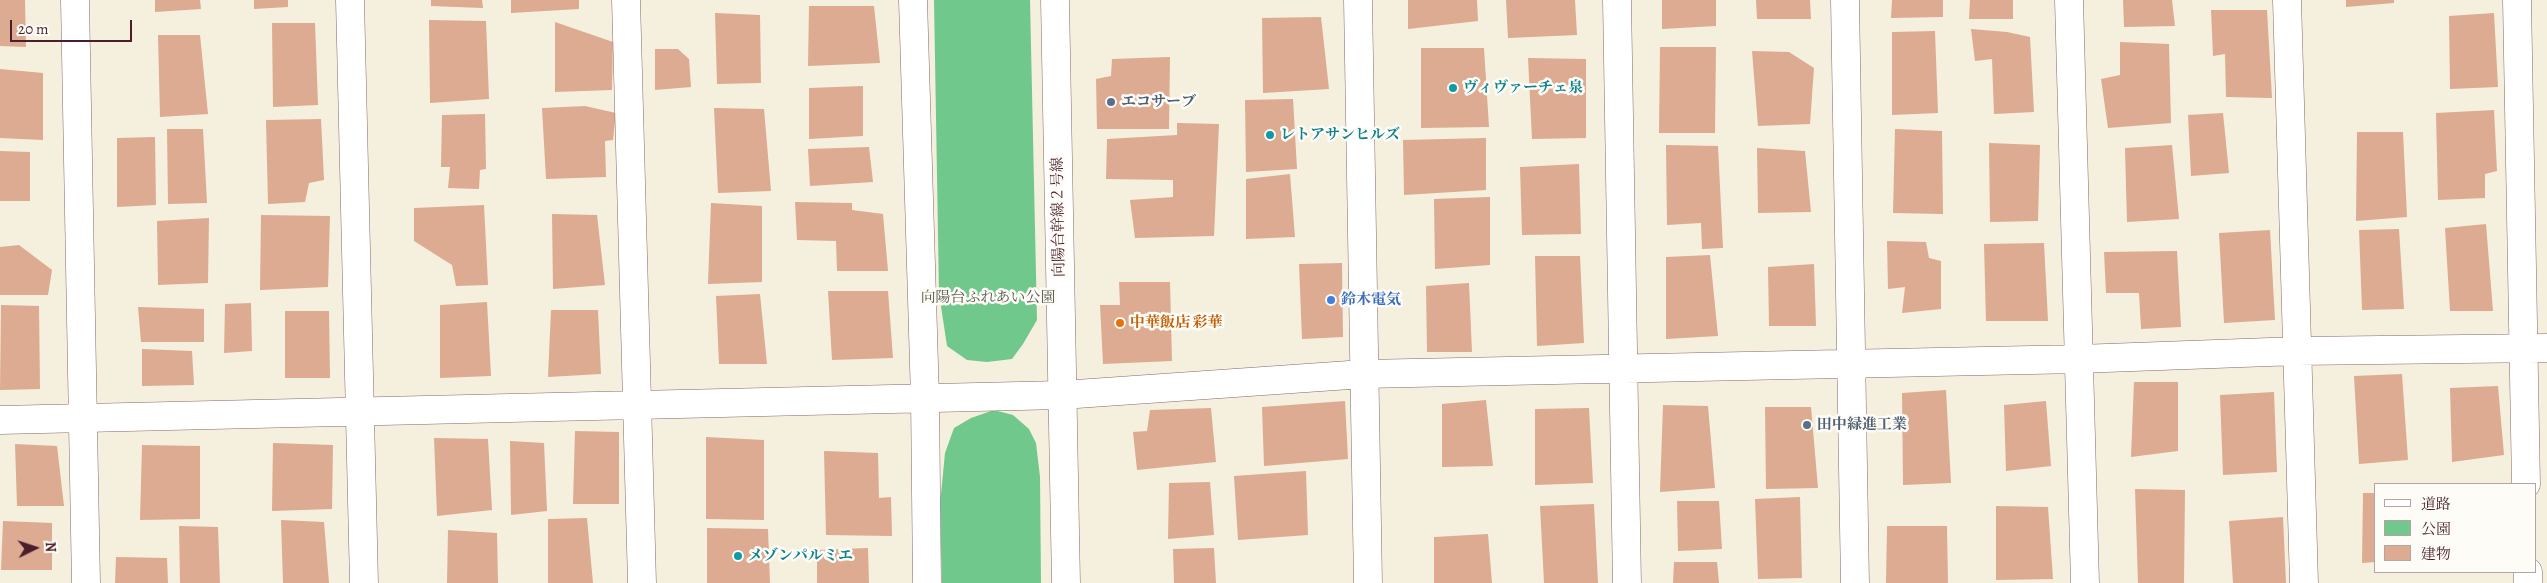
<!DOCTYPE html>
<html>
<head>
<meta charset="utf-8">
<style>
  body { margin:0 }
  #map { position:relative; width:2547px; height:583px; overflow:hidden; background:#f5efdd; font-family:Alegreya,"Noto Serif JP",serif }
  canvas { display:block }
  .legend { position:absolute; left:2374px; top:483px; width:162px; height:90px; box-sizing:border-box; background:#fdfcf7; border:1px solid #b5a4a5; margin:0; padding:6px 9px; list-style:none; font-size:15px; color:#4a1f2b }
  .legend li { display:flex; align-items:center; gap:10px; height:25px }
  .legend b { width:25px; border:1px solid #b5a4a5 }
  .north { position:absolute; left:10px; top:523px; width:50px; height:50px; -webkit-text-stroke:4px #fdfcf7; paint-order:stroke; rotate:86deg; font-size:14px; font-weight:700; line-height:20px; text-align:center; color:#4a1f2b }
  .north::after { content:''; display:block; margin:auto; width:18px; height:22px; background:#4a1f2b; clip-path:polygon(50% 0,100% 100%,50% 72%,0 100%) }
  .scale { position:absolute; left:10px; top:20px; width:122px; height:22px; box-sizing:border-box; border:2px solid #4a1f2b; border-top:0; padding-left:6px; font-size:15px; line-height:18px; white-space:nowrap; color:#4a1f2b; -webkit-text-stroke:4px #fdfcf7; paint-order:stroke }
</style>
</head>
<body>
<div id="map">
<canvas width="2547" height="583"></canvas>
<ul class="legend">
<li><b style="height:6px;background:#fff"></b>道路</li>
<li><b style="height:14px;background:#71c88d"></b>公園</li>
<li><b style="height:14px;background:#ddab91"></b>建物</li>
</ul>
<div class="north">N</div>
<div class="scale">20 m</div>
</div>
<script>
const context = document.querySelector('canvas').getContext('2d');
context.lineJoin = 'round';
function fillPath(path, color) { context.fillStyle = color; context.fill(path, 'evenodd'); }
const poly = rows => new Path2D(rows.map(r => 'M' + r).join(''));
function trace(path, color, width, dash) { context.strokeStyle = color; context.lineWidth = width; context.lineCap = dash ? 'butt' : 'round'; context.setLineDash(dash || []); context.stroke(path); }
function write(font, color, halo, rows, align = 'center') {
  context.font = font + ' Alegreya,"Noto Serif JP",serif'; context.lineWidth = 5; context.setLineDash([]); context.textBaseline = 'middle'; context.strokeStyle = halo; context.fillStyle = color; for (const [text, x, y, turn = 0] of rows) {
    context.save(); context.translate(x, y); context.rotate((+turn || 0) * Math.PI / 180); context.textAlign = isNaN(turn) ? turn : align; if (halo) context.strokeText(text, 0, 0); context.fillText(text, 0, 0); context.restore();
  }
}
const green = poly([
  [934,0,1030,0,1037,320,1023,344,1012,359,987,362,967,360,947,346,939,293],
  [994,410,1013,415,1029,429,1036,443,1040,477,1041,583,942,583,940,504,945,453,954,428,971,418]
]);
const building = poly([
  [0,0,25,0,26,47,0,46],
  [155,0,200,0,201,9,155,12],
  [254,0,288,0,288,7,254,9],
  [431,0,482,0,483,8,431,6],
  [511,0,579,0,579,9,511,13],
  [1408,0,1477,0,1478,21,1408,29],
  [1506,0,1575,0,1577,35,1508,38],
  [1662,0,1716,0,1716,26,1662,29],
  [1756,0,1810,0,1811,19,1757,19],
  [1892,0,1943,0,1943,17,1891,18],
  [1970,0,2013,0,2013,19,1969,19],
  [2123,0,2172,0,2175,26,2124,27],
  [2346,0,2394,0,2394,3,2346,7],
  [809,6,874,6,880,63,808,66],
  [2211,10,2267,10,2272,98,2226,97,2225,54,2213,56],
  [715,13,760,15,761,83,717,84],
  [2494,13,2498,87,2450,89,2449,16],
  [1321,17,1329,89,1263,93,1262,18],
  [429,20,486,21,489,99,430,103],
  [555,22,613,42,612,90,555,92],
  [272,23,315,23,318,105,273,107],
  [1971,29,2007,32,2030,37,2034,112,1994,114,1992,59,1975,61],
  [1935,31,1938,113,1892,115,1892,32],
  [158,35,200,35,208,114,160,117],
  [2120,42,2169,44,2171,123,2108,128,2101,79,2120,75],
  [1660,47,1716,47,1715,133,1659,133],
  [1421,48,1484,48,1489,127,1421,128],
  [655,49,678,49,689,59,691,87,655,90],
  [1752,51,1789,52,1814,68,1810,124,1758,126],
  [1170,57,1169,129,1097,129,1096,79,1111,76,1112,59],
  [1528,58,1586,59,1586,138,1532,139],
  [0,69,43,73,43,140,0,138],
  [863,86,863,136,809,139,809,88],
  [1293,99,1297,169,1246,172,1245,100],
  [585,106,616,113,613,140,605,141,606,177,546,179,542,108],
  [714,108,764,109,771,191,718,193],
  [2494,110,2497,171,2485,174,2485,198,2438,200,2436,113],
  [2223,113,2229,173,2191,176,2188,115],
  [485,114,486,169,480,170,479,189,448,188,450,167,441,167,442,115],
  [321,119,324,180,309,183,305,202,268,204,266,120],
  [1177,123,1219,124,1214,236,1135,238,1130,200,1173,197,1173,180,1106,179,1107,139,1177,135],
  [167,129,203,129,207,203,168,204],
  [1895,129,1942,131,1943,214,1893,213],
  [2357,132,2403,132,2407,217,2356,221],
  [155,137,156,205,117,207,117,138],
  [1486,138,1486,190,1404,195,1403,140],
  [1989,143,2040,145,2038,221,1990,222],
  [1666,145,1718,146,1723,248,1702,249,1701,223,1667,225],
  [2172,145,2179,219,2127,222,2125,148],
  [869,147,873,182,810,186,808,149],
  [1757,148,1805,151,1811,212,1758,213],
  [0,151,30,152,30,201,0,201],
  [1579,164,1581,234,1522,235,1520,167],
  [1290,174,1295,237,1246,239,1246,179],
  [1490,197,1490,265,1435,269,1434,199],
  [795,202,852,203,852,210,883,214,888,271,837,271,836,241,797,240],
  [711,203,762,206,762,282,708,284],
  [484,205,488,285,456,286,452,265,414,241,414,208],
  [552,214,597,215,605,285,553,289],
  [261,215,330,216,328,287,260,290],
  [209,218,208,283,158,285,157,221],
  [2486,224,2493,311,2450,311,2445,228],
  [2399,229,2404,309,2362,310,2359,230],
  [2270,230,2275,320,2224,323,2219,233],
  [1887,241,1926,242,1929,258,1941,261,1941,309,1902,313,1905,287,1888,289],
  [2044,243,2048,321,1986,321,1984,244],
  [19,245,52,270,48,295,0,295,0,247],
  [2177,251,2181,327,2141,329,2139,293,2106,293,2104,252],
  [1710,255,1718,336,1666,339,1666,257],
  [1535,256,1580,256,1584,343,1537,346],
  [1342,263,1343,337,1302,339,1299,264],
  [1814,264,1816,326,1769,326,1768,267],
  [1119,282,1170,282,1172,361,1103,364,1100,305,1120,305],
  [1469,283,1472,352,1427,352,1426,286],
  [828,291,888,291,893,358,832,360],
  [760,294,767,364,719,364,716,296],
  [487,302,491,376,440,378,440,305],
  [251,303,252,351,224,353,225,304],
  [1,305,39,306,40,389,0,390],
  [138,307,204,309,204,342,141,342],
  [551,310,598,310,601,374,548,377],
  [285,311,329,311,330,378,285,378],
  [142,349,192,351,194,385,142,386],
  [2402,374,2408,460,2359,464,2354,376],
  [2134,382,2178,382,2178,451,2131,457],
  [2498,386,2504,455,2452,462,2450,388],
  [1946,390,1951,483,1903,485,1902,393],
  [2274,392,2277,472,2223,475,2220,395],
  [1486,400,1493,466,1442,467,1442,404],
  [1345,401,1348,459,1264,466,1262,407],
  [2046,401,2051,466,2006,471,2004,405],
  [1663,405,1708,406,1715,488,1660,492],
  [1765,407,1811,407,1818,488,1766,489],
  [1211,408,1216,462,1137,470,1133,432,1147,431,1150,410],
  [1589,408,1593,483,1535,485,1535,409],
  [575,431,619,432,619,504,573,504],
  [706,437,764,440,764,520,706,519],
  [434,438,488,439,492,510,437,516],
  [510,441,544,443,547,511,511,515],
  [273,443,333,445,332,509,272,511],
  [15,444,57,446,64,506,17,506],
  [142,445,200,446,200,519,140,520],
  [824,451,878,453,879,498,891,497,892,536,826,535],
  [1306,471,1308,535,1238,540,1234,476],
  [1210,482,1214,535,1168,539,1169,483],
  [2135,489,2185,490,2184,583,2138,583],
  [2363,493,2376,493,2376,562,2362,563],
  [1800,497,1802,578,1758,579,1755,499],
  [1677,501,1719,501,1722,549,1678,551],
  [1594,504,1598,583,1544,583,1540,506],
  [1996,506,2048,507,2053,579,1996,580],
  [2283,517,2286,583,2233,583,2229,521],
  [587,518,593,583,548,583,548,519],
  [281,520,324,522,329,583,283,583],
  [3,521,52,523,52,570,1,570],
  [179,526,218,527,220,583,180,583],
  [1887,526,1947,526,1948,583,1886,583],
  [707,528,768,529,770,583,707,583],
  [448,530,497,533,498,583,447,583],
  [1488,534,1492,583,1434,583,1434,537],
  [868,548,869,583,817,583,817,550],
  [1214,548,1216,583,1174,583,1173,549],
  [116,557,167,558,168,583,115,583],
  [1674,562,1717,562,1719,583,1673,583]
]);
const minor = poly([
  [75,0,86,583],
  [350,0,364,583],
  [626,0,642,583],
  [913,0,925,398,927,583],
  [1358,0,1368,583],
  [1617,0,1627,583],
  [1845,0,1855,583],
  [2069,0,2085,583],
  [2287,0,2304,583],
  [2517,0,2526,484],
  [0,420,1062,395,1364,374,2079,359,2297,351,2547,348],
  [2528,572,2528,583]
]);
const tertiary = poly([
  [1055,0,1066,583]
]);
const markers = [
  [1453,88,5,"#0f9aa8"],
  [1111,102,5,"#5c6f8a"],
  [1270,135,5,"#0f9aa8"],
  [1331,300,5,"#3f7fe0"],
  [1120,323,5,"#e8710a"],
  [1807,425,5,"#5c6f8a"],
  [738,556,5,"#0f9aa8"]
];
const cultureNames = [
  ["ヴィヴァーチェ泉",1463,88],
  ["レトアサンヒルズ",1280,135],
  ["メゾンパルミエ",748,556]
];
const serviceNames = [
  ["エコサーブ",1121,102],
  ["田中緑進工業",1817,425]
];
const streetNames = [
  ["向陽台幹線２号線",1059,217,-91]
];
const parkNames = [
  ["向陽台ふれあい公園",988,298]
];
const shopNames = [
  ["鈴木電気",1341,300]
];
const foodNames = [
  ["中華飯店 彩華",1130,323]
];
fillPath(green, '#71c88d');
fillPath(building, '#ddab91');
trace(minor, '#866869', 29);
trace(tertiary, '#866869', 29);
trace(minor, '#fff', 28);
trace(tertiary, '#fff', 28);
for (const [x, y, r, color] of markers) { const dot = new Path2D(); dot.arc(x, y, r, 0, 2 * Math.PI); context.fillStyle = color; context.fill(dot); trace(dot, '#fdfcf7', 2); }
write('bold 15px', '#0d838f', '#fdfcf7', cultureNames, 'left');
write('bold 15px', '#4e5e75', '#fdfcf7', serviceNames, 'left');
write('15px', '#4a1f2b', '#fdfcf7', streetNames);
write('15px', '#585a4d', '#fdfcf7', parkNames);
write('bold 15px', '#366cbe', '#fdfcf7', shopNames, 'left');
write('bold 15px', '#c56008', '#fdfcf7', foodNames, 'left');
</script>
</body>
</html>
